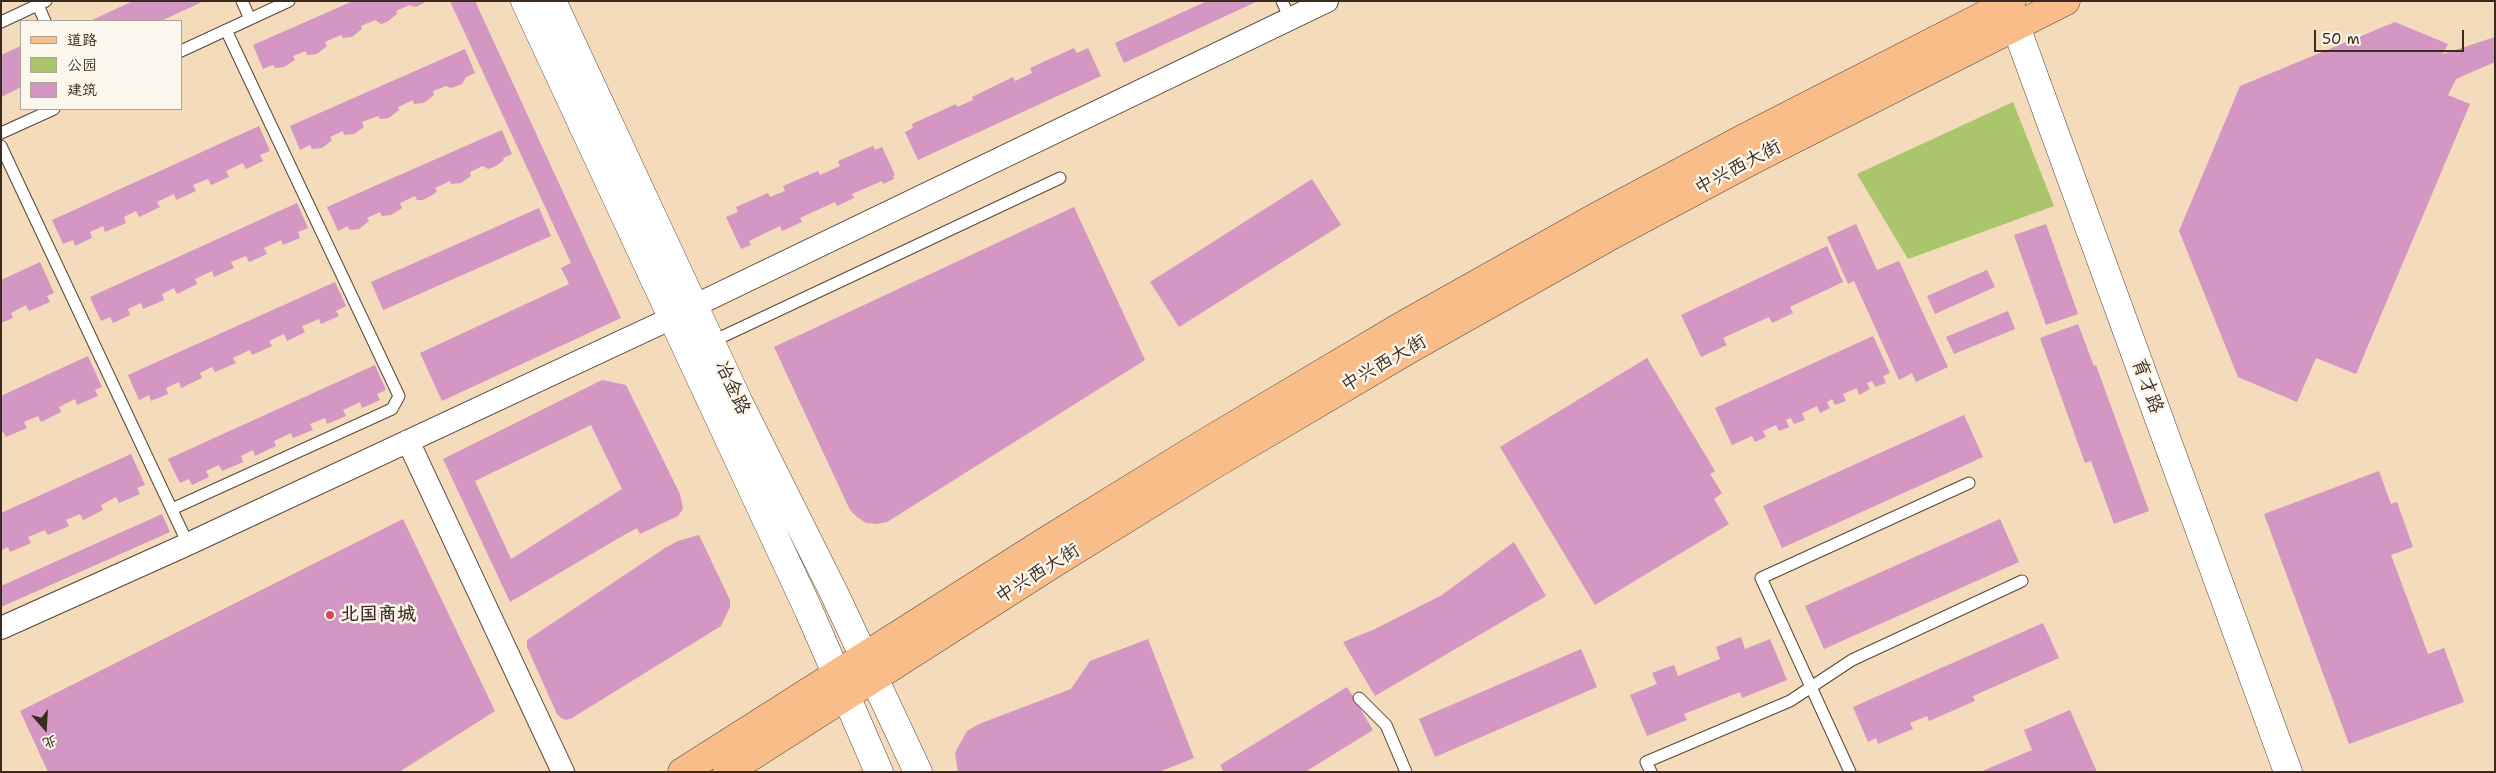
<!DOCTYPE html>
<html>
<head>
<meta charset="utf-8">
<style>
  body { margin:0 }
  #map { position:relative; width:2496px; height:773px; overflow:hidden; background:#f3dbbb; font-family:"Shantell Sans","LXGW WenKai TC",sans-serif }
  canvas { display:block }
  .frame { position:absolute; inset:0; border:2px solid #3b2a1e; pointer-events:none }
  .legend { position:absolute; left:20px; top:20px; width:162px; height:90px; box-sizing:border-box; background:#fbf7ec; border:1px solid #aea59a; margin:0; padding:6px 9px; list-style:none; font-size:15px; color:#3b2a1e }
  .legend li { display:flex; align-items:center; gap:10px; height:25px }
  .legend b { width:25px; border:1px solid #aea59a }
  .north { position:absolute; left:20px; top:703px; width:50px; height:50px; -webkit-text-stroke:4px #fbf7ec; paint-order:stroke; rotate:161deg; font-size:14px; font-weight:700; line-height:20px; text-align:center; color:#3b2a1e }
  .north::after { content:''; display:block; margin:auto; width:18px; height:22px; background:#3b2a1e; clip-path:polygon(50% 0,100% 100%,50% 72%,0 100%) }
  .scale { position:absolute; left:2314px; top:30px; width:150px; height:22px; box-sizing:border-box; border:2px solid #3b2a1e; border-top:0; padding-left:6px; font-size:15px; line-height:18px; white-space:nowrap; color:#3b2a1e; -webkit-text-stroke:4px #fbf7ec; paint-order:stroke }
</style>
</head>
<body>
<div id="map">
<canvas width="2496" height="773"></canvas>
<div class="frame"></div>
<ul class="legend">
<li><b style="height:6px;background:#f8bd89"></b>道路</li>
<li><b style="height:14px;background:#aac56b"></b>公园</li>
<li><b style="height:14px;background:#d496c2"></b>建筑</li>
</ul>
<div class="north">北</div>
<div class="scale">50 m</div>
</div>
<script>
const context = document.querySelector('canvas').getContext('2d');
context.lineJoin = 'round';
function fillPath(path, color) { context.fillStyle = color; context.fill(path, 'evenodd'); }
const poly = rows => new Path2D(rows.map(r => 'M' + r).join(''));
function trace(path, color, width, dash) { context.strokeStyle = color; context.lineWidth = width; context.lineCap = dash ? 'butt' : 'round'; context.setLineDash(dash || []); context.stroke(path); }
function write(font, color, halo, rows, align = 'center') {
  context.font = font + ' "Shantell Sans","LXGW WenKai TC",sans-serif'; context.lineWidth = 5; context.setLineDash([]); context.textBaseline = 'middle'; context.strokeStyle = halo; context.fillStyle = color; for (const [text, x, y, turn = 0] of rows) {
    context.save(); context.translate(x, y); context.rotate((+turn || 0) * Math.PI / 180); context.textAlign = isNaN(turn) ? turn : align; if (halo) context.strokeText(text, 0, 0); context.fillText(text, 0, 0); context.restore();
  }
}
const green = poly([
  [2013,102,2054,206,1908,259,1857,174]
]);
const building = poly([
  [133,1,204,1,161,21,90,21],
  [353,1,427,1,416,7,409,5,396,11,397,14,387,22,381,24,375,20,361,26,362,29,352,37,343,38,341,35,325,42,327,46,317,54,307,55,306,51,293,56,295,60,284,67,275,68,273,65,263,69,253,45],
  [450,1,475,1,621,318,442,401,420,353,569,284,561,268,571,263],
  [1207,1,1258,1,1124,63,1115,43],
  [2395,22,2448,44,2443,54,2495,37,2495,62,2456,79,2448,95,2470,104,2356,374,2316,358,2297,402,2238,377,2179,231,2240,86],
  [21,46,21,87,1,97,1,55],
  [1074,48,1077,53,1088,48,1101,76,918,160,905,132,913,128,912,124,956,104,957,107,973,100,972,97,1013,77,1015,81,1032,73,1030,68],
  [465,49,475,73,466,77,462,84,451,88,446,86,433,91,434,95,424,103,414,104,413,100,398,107,399,110,389,118,380,119,378,116,362,122,364,127,354,134,344,135,343,131,330,137,332,140,322,148,312,149,310,145,300,150,290,126],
  [259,126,270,151,260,155,263,161,246,169,243,163,226,171,229,177,211,185,208,179,193,185,196,191,176,200,174,194,157,202,160,207,139,217,136,211,124,217,126,223,105,232,103,226,90,232,92,238,75,246,73,240,63,244,52,220],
  [502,130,512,154,503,158,504,160,496,166,488,169,483,166,470,172,471,176,461,183,451,184,450,181,435,188,437,191,434,194,423,200,417,200,415,196,400,203,402,208,391,215,382,216,380,212,367,218,369,221,359,229,349,230,348,226,338,231,327,207],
  [873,146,875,150,882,147,895,175,893,176,894,179,883,184,882,181,852,194,854,198,837,206,835,202,800,218,802,222,782,231,780,226,749,241,751,245,741,249,726,217,738,212,736,207,768,193,770,197,785,191,783,186,818,171,820,175,840,166,838,161],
  [1312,179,1341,225,1179,327,1150,282],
  [297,203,308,228,298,232,300,238,283,245,281,240,264,248,267,254,249,262,246,256,231,262,234,268,214,277,212,271,195,279,197,284,177,294,174,288,162,294,164,300,143,309,141,303,128,309,130,315,113,323,110,317,101,321,90,297],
  [1074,207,1145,360,887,522,877,524,866,523,857,517,850,510,774,347],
  [539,208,551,236,383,310,371,282],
  [1856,224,1877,270,1899,261,1948,367,1916,382,1912,373,1899,380,1854,281,1848,284,1827,237],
  [2046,224,2078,314,2046,325,2014,235],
  [1827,246,1843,282,1790,307,1793,313,1772,323,1769,317,1723,338,1727,345,1701,357,1681,315],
  [40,262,54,293,47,296,50,302,29,311,26,305,11,313,13,318,1,323,1,280],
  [1987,270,1995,287,1935,314,1927,296],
  [335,282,346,306,336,311,339,316,321,324,319,319,302,326,305,332,287,341,284,334,269,341,272,346,252,355,250,350,233,358,236,363,215,372,212,367,200,373,202,378,181,388,179,382,166,388,168,394,151,401,149,395,139,400,128,375],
  [2008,311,2015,329,1954,354,1946,337],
  [2078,324,2094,366,2096,365,2149,511,2114,524,2091,461,2085,463,2040,338],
  [1873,336,1890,373,1883,376,1886,383,1875,387,1872,381,1867,383,1870,389,1859,395,1857,388,1843,394,1846,401,1835,405,1832,399,1827,402,1830,408,1820,413,1817,406,1802,413,1805,420,1794,424,1791,418,1786,420,1789,427,1779,431,1776,425,1763,431,1766,437,1755,442,1752,436,1732,445,1715,408],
  [88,356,102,387,95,390,98,396,77,405,75,399,59,407,61,412,41,422,38,416,24,422,27,428,6,437,3,432,1,433,1,396],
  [1647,358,1715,471,1710,474,1722,493,1714,499,1729,524,1595,605,1500,447],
  [375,365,386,390,377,394,380,400,362,408,360,402,343,410,346,416,327,424,325,418,310,424,313,430,293,438,291,433,274,441,276,446,255,456,253,450,241,456,243,462,222,471,219,465,206,471,209,477,192,485,189,479,180,483,168,459],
  [602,380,626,385,680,494,683,509,678,516,640,534,637,528,624,535,510,602,443,459],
  [591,425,622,489,511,559,475,481],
  [1964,415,1983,457,1782,548,1763,506],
  [131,454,145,485,137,488,140,494,119,503,116,497,101,505,103,510,83,520,80,514,66,520,69,526,48,535,45,530,28,537,31,543,10,552,8,547,1,550,1,513],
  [2379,471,2391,504,2397,502,2413,547,2391,555,2428,654,2444,648,2464,702,2349,744,2264,514],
  [162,514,170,532,1,607,1,586],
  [403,519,495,711,399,772,48,772,20,711],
  [2000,519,2019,562,1824,649,1805,606],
  [699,535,730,600,730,607,721,626,572,718,566,720,561,718,557,714,527,647,527,640,665,548,678,541],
  [1514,542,1546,596,1375,696,1343,642,1375,629,1442,595],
  [2043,623,2059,658,1973,696,1975,701,1929,721,1927,716,1910,723,1913,729,1878,744,1876,738,1868,742,1853,707],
  [1741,637,1745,649,1770,639,1787,680,1742,698,1740,692,1684,714,1687,720,1647,736,1630,695,1657,684,1652,673,1674,665,1678,676,1720,659,1716,647],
  [1148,639,1194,758,1159,772,958,772,955,753,967,731,979,724,1071,689,1090,661],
  [1581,649,1597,687,1435,757,1419,719],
  [1347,687,1373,730,1305,772,1224,772,1220,765],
  [2070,710,2097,772,1980,772,2032,750,2024,730]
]);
const service = poly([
  [36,1,45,21],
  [242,1,250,19],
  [1282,1,1290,19],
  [1,22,46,1],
  [181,51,289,1],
  [1,133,54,109],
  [1,146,188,544],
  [711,342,1060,178],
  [172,509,392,409,399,396,226,30],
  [1359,698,1386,725,1406,772],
  [1651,772,1646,762,1790,701,1852,660,2022,581],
  [1850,772,1761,578,1969,483]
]);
const minor = poly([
  [694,306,1327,1],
  [408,441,563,772],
  [1,628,188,544,672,318]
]);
const tertiary = poly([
  [525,1,809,611,879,772],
  [552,1,739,403,835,595,918,772],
  [2008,5,2288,772]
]);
const primary = poly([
  [682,772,1044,542,1203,444,1398,328,1596,217,1744,138,2012,1],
  [727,772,1056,562,1215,464,1410,349,1607,238,1755,159,2066,1]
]);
const markers = [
  [330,615,5,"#d1495b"]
];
const streetNames = [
  ["中兴西大街",1738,168,-28],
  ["中兴西大街",1384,364,-30],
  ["育才路",2147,386,70],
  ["冶金路",732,388,65],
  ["中兴西大街",1038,574,-32]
];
const poiNames = [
  ["北国商城",340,615]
];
fillPath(green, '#aac56b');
fillPath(building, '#d496c2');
trace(service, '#574536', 13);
trace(minor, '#574536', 24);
trace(tertiary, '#574536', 29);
trace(primary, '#574536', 29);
trace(service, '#fff', 11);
trace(minor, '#fff', 22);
trace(tertiary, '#fff', 28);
trace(primary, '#f8bd89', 28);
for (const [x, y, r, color] of markers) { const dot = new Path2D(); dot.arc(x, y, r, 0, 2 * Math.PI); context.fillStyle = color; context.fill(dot); trace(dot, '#fbf7ec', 2); }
write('19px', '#3b2a1e', '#fbf7ec', streetNames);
write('bold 19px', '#3b2a1e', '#fbf7ec', poiNames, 'left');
</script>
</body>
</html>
